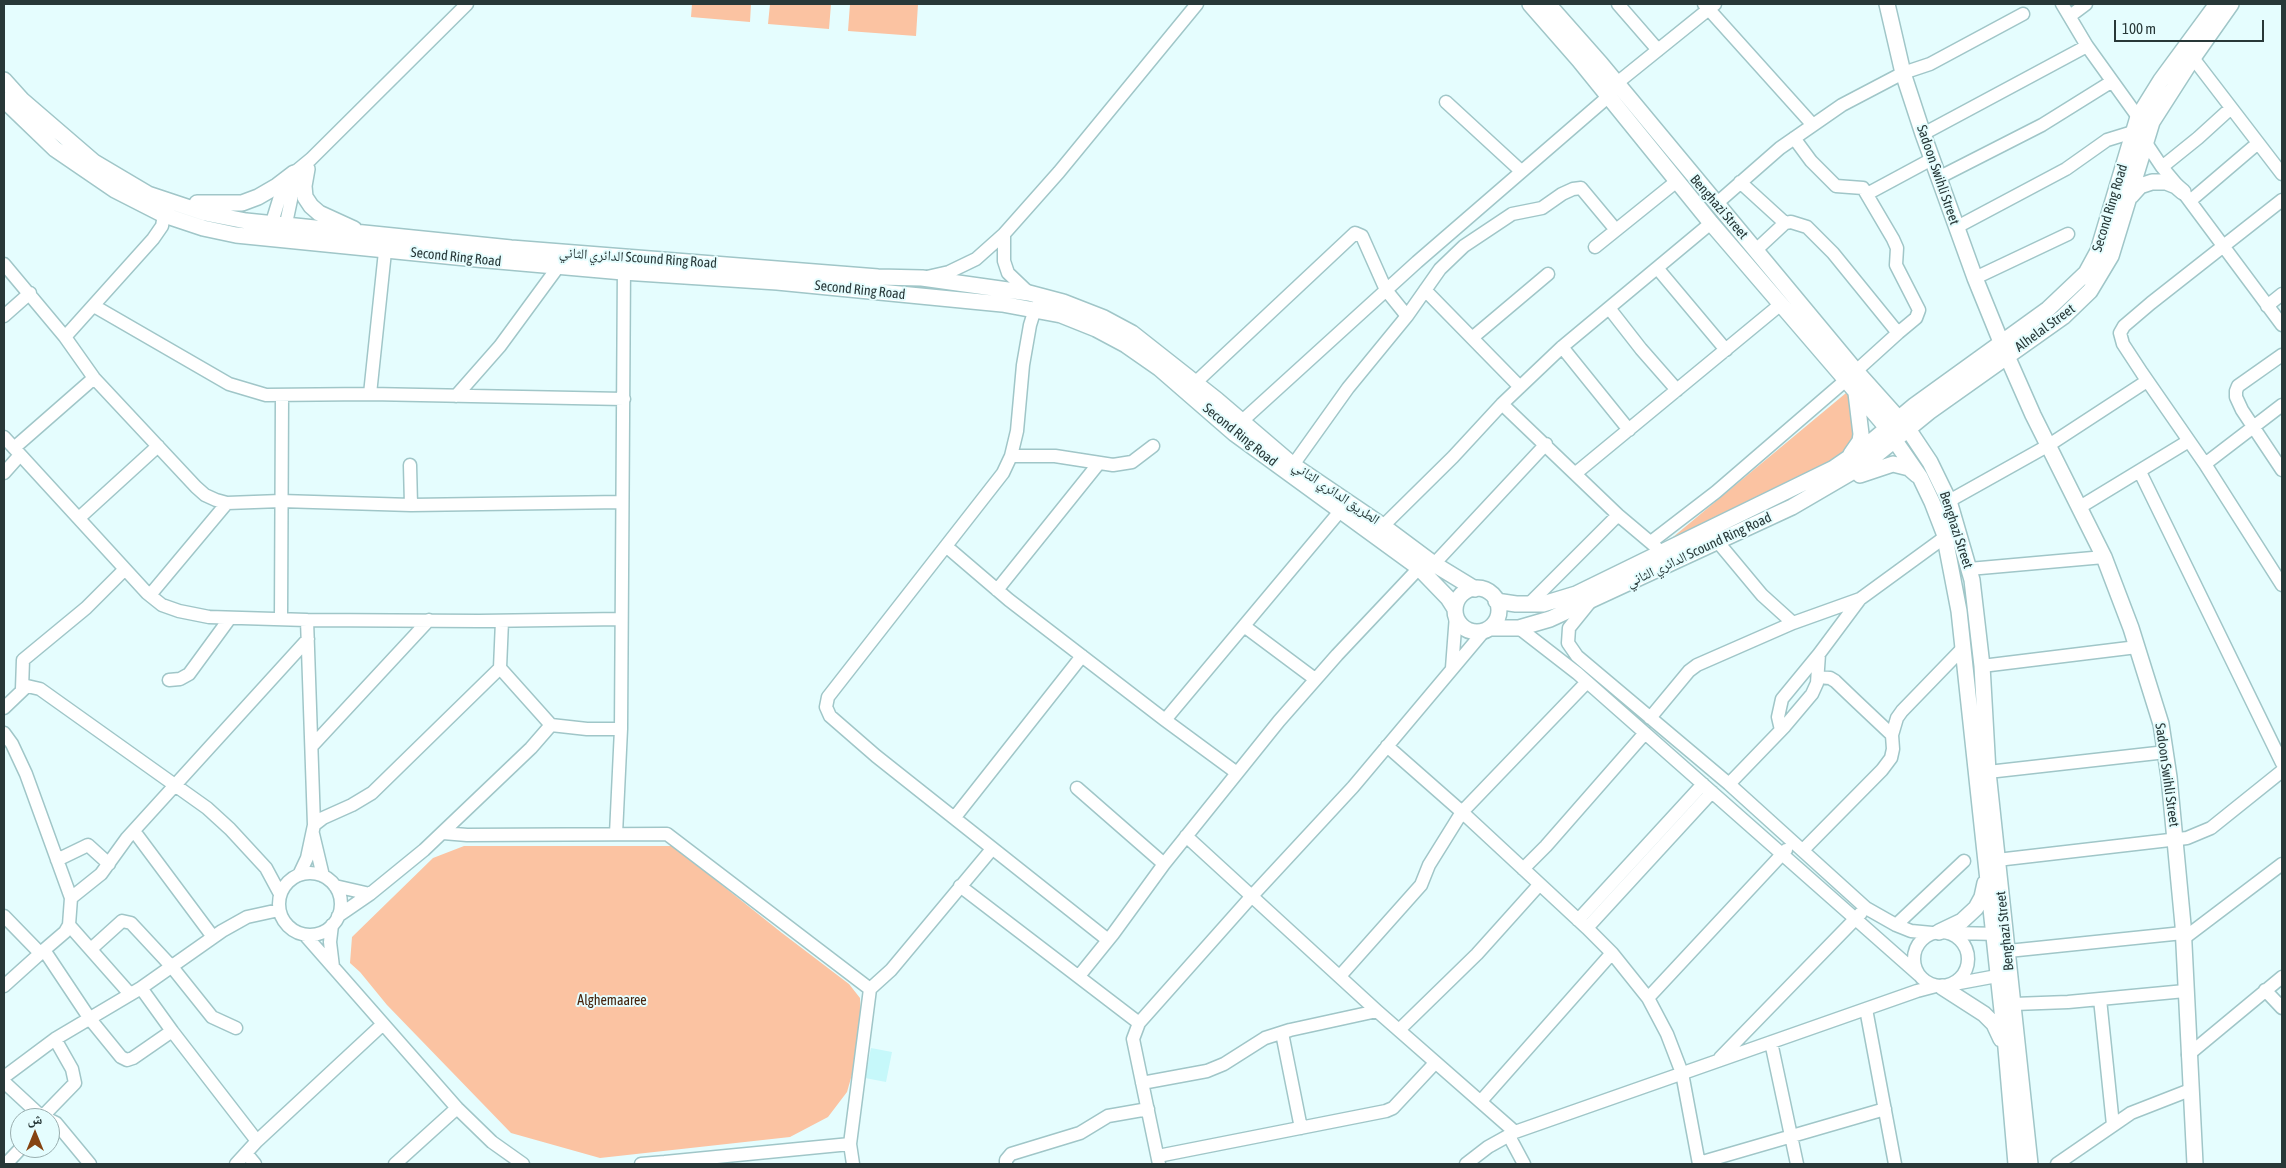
<!DOCTYPE html>
<html>
<head>
<meta charset="utf-8">
<style>
  body { margin:0 }
  #map { position:relative; width:2286px; height:1168px; overflow:hidden; background:#e5fdfe; font-family:"Asap Condensed","Noto Naskh Arabic",sans-serif }
  canvas { display:block }
  .frame { position:absolute; inset:0; border:5px solid #283838; pointer-events:none }
  .north { position:absolute; left:10px; top:1108px; width:50px; height:50px; box-sizing:border-box; background:#e5fdfe; border:1px solid #99aeaf; border-radius:50%; rotate:0deg; font-size:14px; font-weight:700; line-height:20px; text-align:center; color:#283838 }
  .north::after { content:''; display:block; margin:auto; width:18px; height:22px; background:#854311; clip-path:polygon(50% 0,100% 100%,50% 72%,0 100%) }
  .scale { position:absolute; left:2114px; top:20px; width:150px; height:22px; box-sizing:border-box; border:2px solid #283838; border-top:0; padding-left:6px; font-size:15px; line-height:18px; white-space:nowrap; color:#283838; -webkit-text-stroke:4px #e5fdfe; paint-order:stroke }
</style>
</head>
<body>
<div id="map">
<canvas width="2286" height="1168"></canvas>
<div class="frame"></div>
<div class="north">ش</div>
<div class="scale">100 m</div>
</div>
<script>
const context = document.querySelector('canvas').getContext('2d');
context.lineJoin = 'round';
function fillPath(path, color) { context.fillStyle = color; context.fill(path, 'evenodd'); }
const poly = rows => new Path2D(rows.map(r => 'M' + r).join(''));
function trace(path, color, width, dash) { context.strokeStyle = color; context.lineWidth = width; context.lineCap = dash ? 'butt' : 'round'; context.setLineDash(dash || []); context.stroke(path); }
function write(font, color, halo, rows, align = 'center') {
  context.font = font + ' "Asap Condensed","Noto Naskh Arabic",sans-serif'; context.lineWidth = 4; context.setLineDash([]); context.textBaseline = 'middle'; context.strokeStyle = halo; context.fillStyle = color; for (const [text, x, y, turn = 0] of rows) {
    context.save(); context.translate(x, y); context.rotate((+turn || 0) * Math.PI / 180); context.textAlign = isNaN(turn) ? turn : align; if (halo) context.strokeText(text, 0, 0); context.fillText(text, 0, 0); context.restore();
  }
}
const built = poly([
  [871,1048,892,1052,886,1082,865,1078]
]);
const green = poly([
  [692,4,751,4,750,22,691,17],
  [770,4,831,4,829,29,768,24],
  [850,4,918,4,916,36,848,31],
  [1846,393,1855,405,1858,423,1850,447,1837,460,1667,542],
  [464,846,673,846,782,933,849,984,860,998,861,1017,857,1057,847,1092,828,1117,790,1137,600,1158,511,1133,387,1005,360,972,350,963,352,937,433,858]
]);
const minor = poly([
  [1618,4,1658,50],
  [1704,4,1812,124],
  [2062,4,2087,46,2138,117],
  [2070,16,2086,4],
  [2193,58,2282,174],
  [1617,83,1715,4],
  [1446,102,1521,171],
  [1923,134,2087,46],
  [1794,138,1811,161,1836,186,1863,188,1893,239,1897,248,1896,265,1919,310,1916,318,1898,333],
  [2162,167,2198,138,2231,108],
  [1938,178,2042,125,2111,82],
  [1740,182,1785,223],
  [1867,194,1932,159],
  [2282,200,2151,303,2124,326,2120,333,2123,344,2142,373,2205,464,2282,585],
  [2190,201,2258,143],
  [1716,204,1780,148,1842,105,1903,73,1930,64,2023,14],
  [1957,227,2066,169,2107,140,2133,132,2146,143,2162,167,2183,192,2282,325],
  [269,232,282,190,294,173,311,159,467,4],
  [284,233,292,195,306,170],
  [1004,234,1004,261,1008,273,1029,293],
  [1595,247,1677,181],
  [1756,250,1785,223,1791,222,1807,227,1833,253,1898,333,1856,371],
  [4,264,65,337,94,378,196,487,205,495,216,500,227,503,281,501,411,505,622,502],
  [1658,269,1726,350],
  [927,277,949,272,976,259,1004,234,1059,172,1197,4],
  [1975,278,2068,234],
  [1425,290,1520,387],
  [1040,303,1035,309,1030,325,1023,365,1017,431,1011,456,1003,473,828,697,826,707,830,716,876,756,1108,940],
  [94,306,229,384,266,395,370,394,624,399],
  [2267,306,2282,294],
  [1609,308,1641,349,1677,390],
  [4,316,30,293],
  [65,337,153,239,162,226,164,215,169,208],
  [1472,338,1548,274],
  [1562,347,1629,430],
  [2282,355,2238,386,2236,391,2236,397,2242,410,2282,470],
  [1195,383,1355,233,1362,236,1386,290,1407,316],
  [370,394,386,242],
  [456,396,500,346,558,267],
  [1502,404,1618,515,1656,547],
  [1241,422,1417,262,1609,96],
  [4,437,147,593,162,605,179,611,209,617,307,620,314,825,307,858,299,875],
  [14,448,94,378],
  [1011,456,1055,456,1113,465,1132,462,1153,446],
  [2205,464,2282,405],
  [410,465,411,505],
  [1293,465,1348,388,1407,316,1440,269,1464,246,1512,214,1542,208,1562,194,1573,189,1581,188,1616,230],
  [2140,472,2282,763],
  [4,473,20,455],
  [1576,473,1781,304],
  [1949,501,2049,445,2147,381],
  [2080,507,2187,442],
  [79,518,158,446],
  [1383,526,1453,457,1502,404,1562,347,1711,223],
  [1717,541,1762,595,1793,623],
  [1651,542,1716,492,1846,380],
  [947,547,1009,600,1165,720,1237,773],
  [1434,564,1546,444],
  [1969,569,2104,557],
  [997,590,1099,463],
  [150,595,227,503],
  [1590,602,1569,628,1568,643,1577,656,1729,784,1866,908,1896,925,1911,931,1932,933],
  [1528,605,1618,515],
  [281,618,282,396],
  [307,620,479,621,621,619],
  [1244,626,1315,679],
  [1519,628,1577,673,1919,975],
  [1982,666,2137,647],
  [500,668,551,725],
  [1452,668,1456,615],
  [169,680,180,679,189,674,230,618],
  [22,689,23,660,86,608,125,569],
  [4,708,27,686,40,689,207,808,230,829,266,868,280,894],
  [1650,718,1689,671,1697,665,1793,623,1860,599,1945,537],
  [1165,720,1341,510],
  [1781,730,1778,717,1782,699,1819,654],
  [4,733,12,744,26,774,71,898,69,925,65,932,44,950],
  [1892,735,1897,718,1902,711,1963,648],
  [312,746,429,620],
  [1387,746,1462,812,1587,928,1612,953,1648,998,1667,1034,1682,1073,1699,1164],
  [1988,772,2166,752],
  [1729,784,1785,726,1812,694,1817,683,1819,654,1860,599],
  [1077,788,1164,864],
  [955,817,1082,656],
  [314,825,323,818,352,805,372,793,500,668,502,621],
  [134,831,213,937],
  [443,833,467,835,667,834,870,989],
  [313,834,323,876],
  [616,834,621,729,624,264],
  [1186,836,1377,1011,1515,1132,1917,991,1936,986],
  [1803,850,1882,770,1891,758,1893,749,1892,735,1857,702,1835,681,1830,678,1818,677],
  [57,860,88,845,109,864],
  [1997,860,2187,838,2211,828,2282,771],
  [1523,869,1546,846,1645,733],
  '279 904a31 31 0 1 1 62 0a31 31 0 1 1-62 0Z',
  [335,886,370,894],
  [960,886,1139,1023],
  [71,898,101,874,127,838,308,639],
  [4,916,40,953],
  [338,916,370,894,424,850,531,748,551,725,587,729,621,729],
  [1578,920,1703,784],
  [69,925,130,994],
  [332,925,330,942,333,967],
  [1896,925,1964,861],
  [1587,928,1712,792],
  '1914 959a27 27 0 1 1 54 0a27 27 0 1 1-54 0Z',
  [1951,933,2001,934],
  [305,935,457,1108,492,1142,523,1164],
  [2183,939,2282,864],
  [91,949,122,921,131,923,172,967,212,1017,236,1028],
  [2008,951,2183,933],
  [1079,976,1113,934,1164,864,1279,721,1337,655,1419,568],
  [1340,976,1421,885,1429,865,1462,812,1587,682],
  [1954,984,1997,976,2005,971],
  [4,986,44,950,90,1019,121,1057,127,1060,133,1058,172,1031,257,1141],
  [141,988,172,1031],
  [2265,990,2282,1008],
  [1648,998,1786,850],
  [2100,999,2113,1125],
  [2014,1004,2068,1002,2185,991],
  [1866,1009,1895,1164],
  [1399,1030,1477,954,1539,885],
  [1282,1033,1301,1128],
  [1771,1042,1797,1164],
  [2188,1055,2282,977],
  [1720,1058,1861,913],
  [4,1077,55,1039,141,988,222,931,247,917,279,910],
  [4,1082,43,1118],
  [1142,1083,1207,1071,1224,1064,1265,1038,1290,1030,1377,1011],
  [1481,1101,1612,953],
  [42,1117,75,1083,72,1069,55,1039],
  [50,1120,56,1123,90,1164],
  [1509,1136,1524,1164],
  [246,1153,255,1164],
  [1158,1156,1386,1111,1393,1108,1435,1063],
  [665,1162,850,1144],
  [1699,1163,1885,1109],
  [6,1164,21,1148],
  [236,1164,257,1141,383,1024],
  [395,1164,457,1108],
  [641,1164,665,1162,665,1164],
  [853,1164,850,1144,870,989,891,970,992,849],
  [1006,1164,1006,1160,1011,1154,1080,1133,1108,1116,1148,1109],
  [1159,1164,1133,1039,1139,1023,1251,897,1353,787,1485,630],
  [1466,1164,1488,1147,1515,1132],
  [2057,1164,2131,1113,2190,1090]
]);
const major = poly([
  [1530,4,1579,60,1711,223,1882,422,1920,477,1932,502,1944,533,1959,611,2006,1048,2016,1164],
  [1548,4,1601,64,1856,371,1908,429,1930,462,1949,501,1972,580,1982,666,1988,772,2030,1164],
  [1887,4,1903,73,1923,134,1975,278,2001,342],
  [4,80,22,100,94,162,148,194,205,213,246,221,511,248,878,277,922,278,1029,293,1063,302,1104,318,1132,333,1217,400,1293,465,1383,526,1434,564,1475,589],
  [4,100,55,149,115,190,164,215,203,228,236,235,476,259,623,272,777,282,1002,304,1061,315,1096,329,1126,345,1159,368,1235,434,1419,568,1448,598,1455,609],
  [307,169,304,186,305,197,311,206,319,213,354,229],
  [2131,196,2140,186,2152,182,2166,182,2176,186,2183,192],
  [197,203,242,203,258,197,277,186,294,173],
  [2007,356,2033,415,2104,557,2131,628,2161,724,2169,777,2183,925,2195,1164],
  [1851,454,1860,441,1861,434,1856,393],
  [1860,475,1893,464,1909,468,1917,475],
  '1455 610a22 22 0 1 1 44 0a22 22 0 1 1-44 0Z',
  [1496,601,1516,604,1543,604,1576,594,1834,468,1866,446,1915,405,2048,309,2086,273,2098,251,2138,117,2161,80,2217,4],
  [1490,628,1519,628,1550,619,1792,507,1864,465,1929,412,2063,317,2090,291,2111,256,2152,122,2193,58,2231,4],
  [1939,932,1962,921,1976,908,1982,897,1985,883],
  [1942,987,1984,1014,1994,1024,2001,1039]
]);
const streetNames = [
  ["Sadoon Swihli Street",1938,175,71],
  ["Benghazi Street",1719,207,49],
  ["Second Ring Road",2110,208,-73],
  ["Second Ring Road",456,257,6],
  ["الدائري الثاني Scound Ring Road",638,258,4],
  ["Second Ring Road",860,290,6],
  ["Alhelal Street",2045,328,-36],
  ["Second Ring Road",1240,435,39],
  ["الطريق الدائري الثاني",1336,493,34],
  ["Benghazi Street",1956,530,72],
  ["الدائري الثاني Scound Ring Road",1699,550,-25],
  ["Sadoon Swihli Street",2167,775,82],
  ["Benghazi Street",2005,931,-96]
];
const parkNames = [
  ["Alghemaaree",612,1001]
];
fillPath(built, '#c6f8fa');
fillPath(green, '#fbc3a2');
trace(minor, '#a0c6c8', 15);
trace(major, '#a0c6c8', 18);
trace(minor, '#fff', 12);
trace(major, '#fff', 15);
write('14px', '#283838', '#e5fdfe', streetNames);
write('14px', '#45230c', '#e5fdfe', parkNames);
</script>
</body>
</html>
